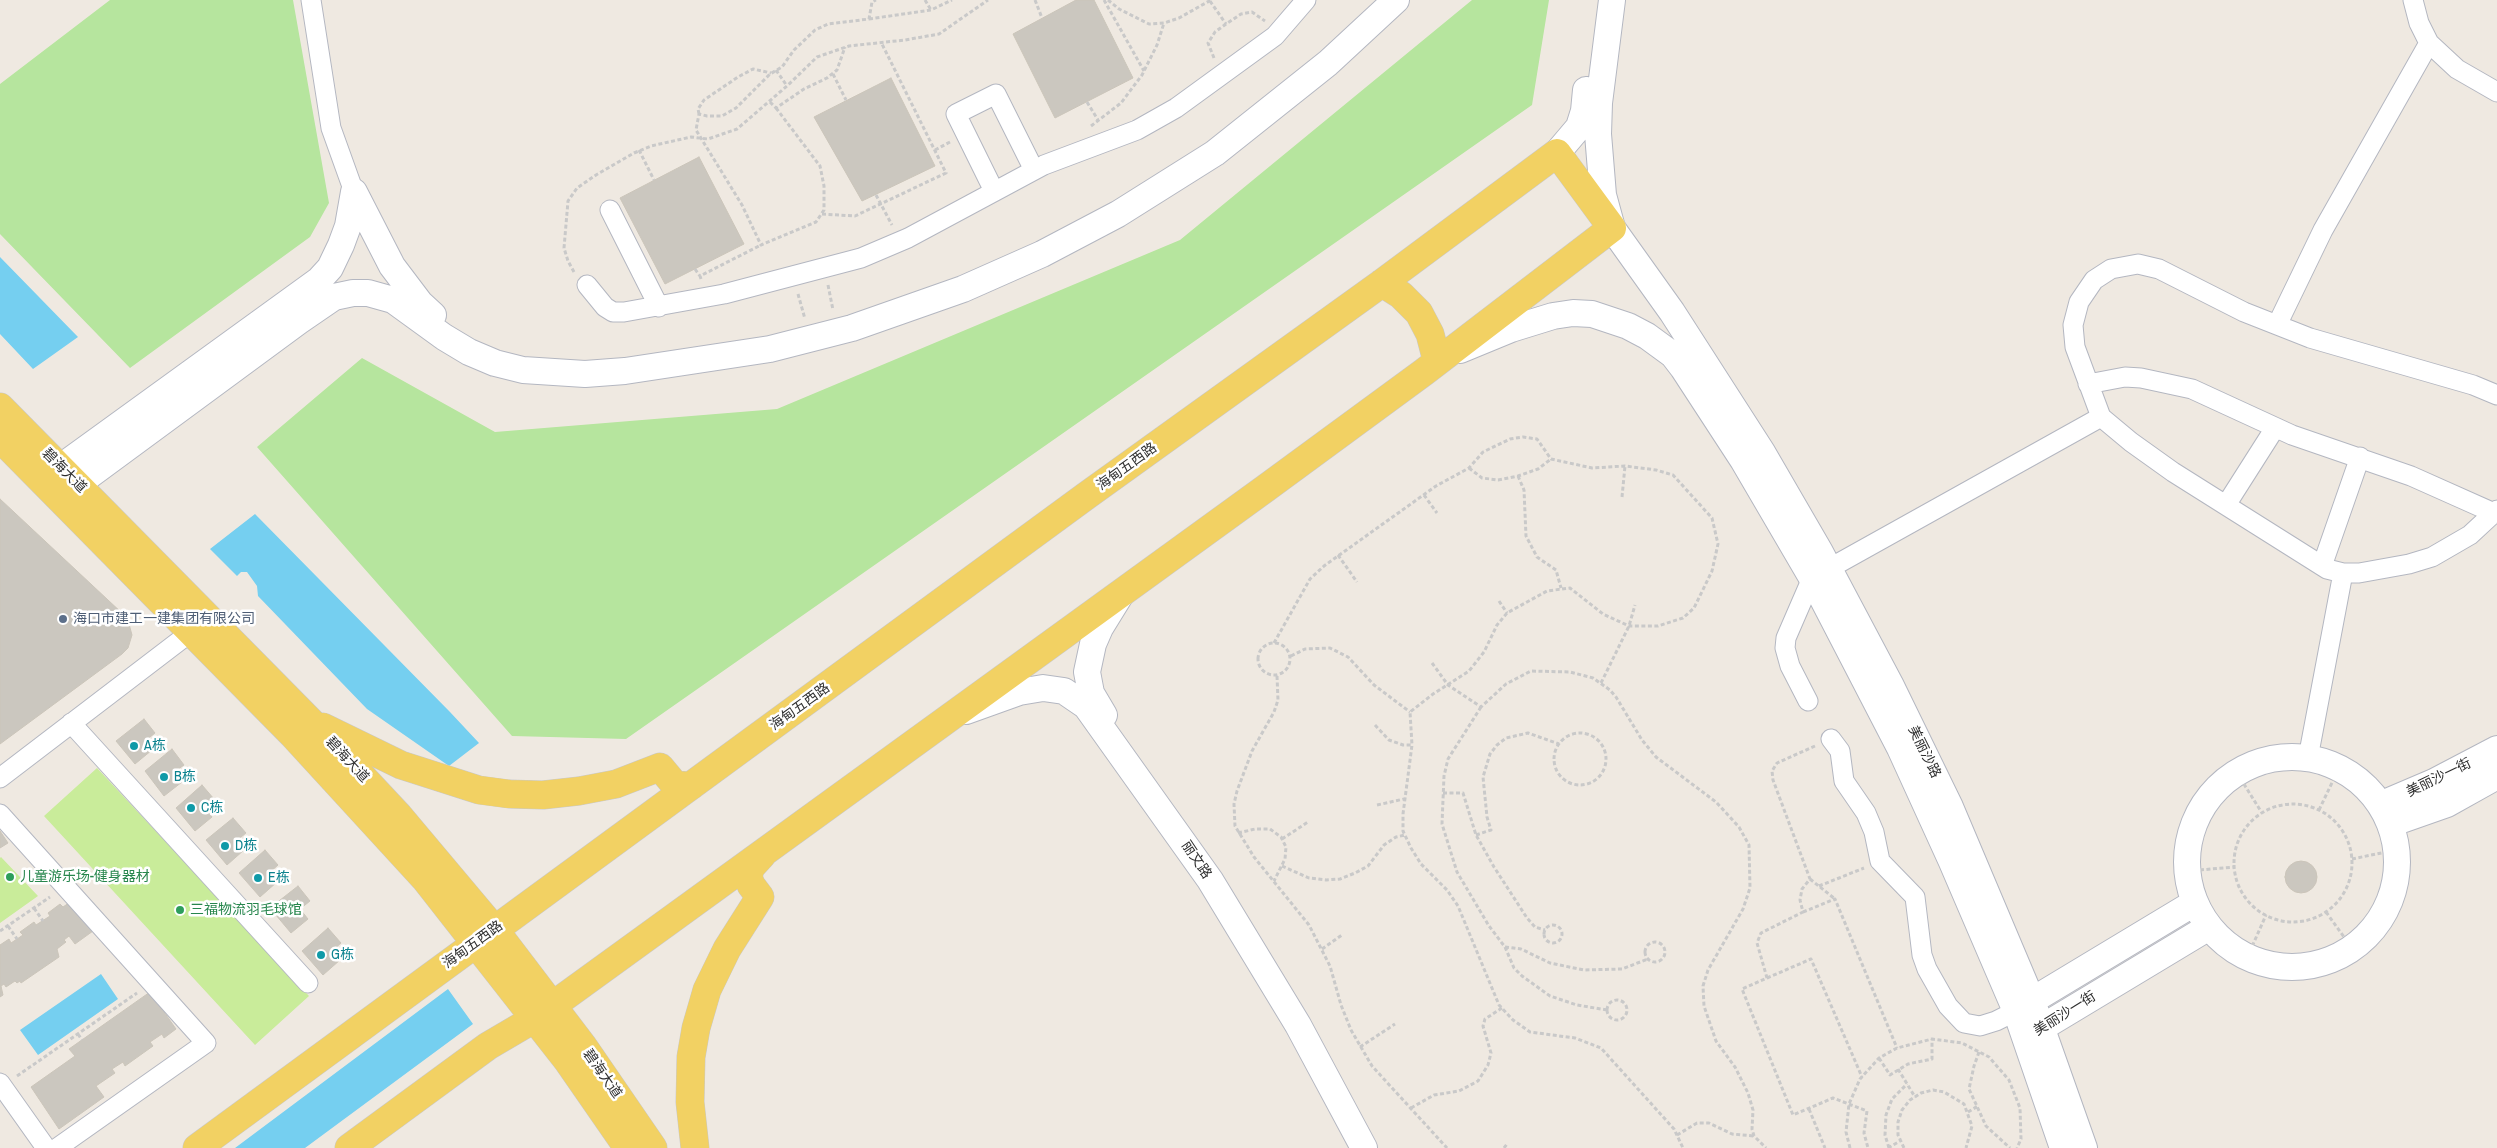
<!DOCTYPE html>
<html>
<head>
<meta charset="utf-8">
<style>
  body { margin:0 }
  canvas { display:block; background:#efe9e1 }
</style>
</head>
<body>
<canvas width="2497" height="1148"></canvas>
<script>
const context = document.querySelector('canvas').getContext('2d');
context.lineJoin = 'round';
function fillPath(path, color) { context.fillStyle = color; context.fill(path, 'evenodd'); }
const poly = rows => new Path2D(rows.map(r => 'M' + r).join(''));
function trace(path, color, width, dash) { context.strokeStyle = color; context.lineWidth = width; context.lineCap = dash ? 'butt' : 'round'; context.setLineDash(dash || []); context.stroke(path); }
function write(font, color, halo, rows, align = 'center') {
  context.font = font + ' "Archivo Narrow","Noto Sans SC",sans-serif'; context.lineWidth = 5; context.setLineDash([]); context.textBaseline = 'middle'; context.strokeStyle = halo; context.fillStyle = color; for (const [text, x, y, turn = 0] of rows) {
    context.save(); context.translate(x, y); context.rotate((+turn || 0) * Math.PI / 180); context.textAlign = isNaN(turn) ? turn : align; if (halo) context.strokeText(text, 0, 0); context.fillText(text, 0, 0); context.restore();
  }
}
const green = poly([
  [110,0,293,0,329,203,310,237,130,368,0,234,0,84],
  [1472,0,1549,0,1532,105,626,739,512,736,257,447,362,358,495,432,777,409,1180,240]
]);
const pitch = poly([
  [97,768,309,996,255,1045,44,816],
  [1,857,38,896,0,923,0,858]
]);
const water = poly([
  [0,257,78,337,33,369,0,334],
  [255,514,450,712,479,743,449,766,367,709,258,596,257,586,247,572,241,572,237,576,210,549],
  [101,974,118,999,38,1055,20,1030],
  [448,989,473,1024,305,1148,235,1148]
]);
const building = poly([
  [1076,0,1094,0,1133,78,1055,118,1013,34,1076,0],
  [891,78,935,166,862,201,814,117,891,78],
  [699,157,744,244,665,284,620,198,699,157],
  [0,499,123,614,129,624,132,635,128,648,122,654,0,744,0,499],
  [144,719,155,733,145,741,152,750,135,764,116,741,144,719],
  [172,749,184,765,174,772,182,782,164,796,145,771,172,749],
  [202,785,214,799,205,807,212,817,195,831,176,808,202,785],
  [233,818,246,833,236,841,244,850,227,865,206,840,233,818],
  [0,831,8,843,0,848,0,831],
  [265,850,278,865,269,873,277,882,260,897,239,873,265,850],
  '2285 877a16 16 0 1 1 32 0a16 16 0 1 1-32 0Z',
  [298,886,310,901,300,909,308,919,291,933,270,908,298,886],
  [73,900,93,931,75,944,69,936,64,940,66,942,57,949,59,957,21,983,20,981,17,983,15,981,6,987,4,984,1,986,3,995,0,997,0,945,9,939,11,943,23,935,20,932,34,922,36,925,50,916,48,913,60,904,63,907,73,900],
  [328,928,341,943,332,951,340,960,323,975,302,951,328,928],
  [150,992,176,1029,164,1038,162,1034,150,1042,153,1046,125,1066,123,1062,112,1069,115,1073,96,1086,104,1097,59,1129,31,1087,75,1056,69,1049,150,992]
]);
const path = poly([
  [925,0,931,10],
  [1035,0,1042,18],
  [1104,0,1144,71],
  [1108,0,1119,9,1149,24,1164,23,1179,18,1211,0],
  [1210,1,1226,24],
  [869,19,931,10,952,0],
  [1214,58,1208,43,1215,32,1226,24,1241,14,1252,12,1265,21],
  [776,70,787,86],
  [833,74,846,100],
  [770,102,776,108,804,89,827,78,837,70,845,47],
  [1087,102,1098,120],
  [776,108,820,166,824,186,824,210,816,222,761,245,742,205,696,130,699,114,707,116,722,116,736,108,770,74,782,67,794,50,815,30,828,24,869,19,872,2,876,0],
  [699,114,698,109,704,100,738,77,753,69,771,73],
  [1091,126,1121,103,1142,75,1157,45,1164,23],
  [639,150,654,180],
  [935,150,950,142],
  [876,195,892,225],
  [822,214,855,216,946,173,881,42],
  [695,269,700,276],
  [574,272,568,261,564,248,568,201,577,188,596,175,634,153,651,146,691,137,708,139,737,129,787,86,817,57,849,46,905,40,939,34,988,0],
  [701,279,700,276,761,245],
  [828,285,833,310],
  [798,294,805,319],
  [1469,468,1482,478,1498,480,1518,476,1538,469,1551,459],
  [1518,476,1524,490,1526,536,1537,557,1556,570,1561,588],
  [1424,495,1437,513],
  [1622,497,1625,466],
  [1338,555,1357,582],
  [1499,601,1507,613],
  '1258 659a16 16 0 1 1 32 0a16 16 0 1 1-32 0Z',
  [1274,643,1310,579,1324,566,1436,486,1469,468,1483,452,1510,439,1523,437,1537,439,1551,459,1592,468,1625,466,1656,470,1673,475,1712,518,1718,544,1712,571,1694,608,1683,618,1658,626,1629,626,1603,614,1570,588,1547,591,1507,613,1497,625,1484,652,1469,671,1433,694,1410,712,1412,745,1403,814,1403,831,1411,848,1421,864,1447,890,1458,906,1499,1005,1513,1020,1530,1032,1575,1038,1601,1048,1674,1129,1683,1148],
  [1291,656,1305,649,1330,648,1348,657,1374,685,1410,712],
  [1432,663,1448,685,1481,707,1506,684,1531,671,1570,672,1593,678,1610,690,1616,697,1642,740,1656,757,1716,802,1739,827,1749,845,1750,888,1743,909,1708,970,1703,986,1704,1006,1716,1041,1735,1067,1748,1093,1753,1110,1752,1129,1754,1136,1766,1148],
  [1277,676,1278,700,1274,712,1252,751,1237,791,1234,804,1235,826,1254,857,1309,925,1330,966,1341,1005,1351,1030,1372,1066,1447,1148],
  [1601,683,1629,626,1635,605],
  [1481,707,1448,759,1444,776,1442,824,1457,872,1489,926,1505,947,1514,968,1522,976,1550,996,1577,1005,1607,1010],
  [1375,725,1389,740,1403,745,1412,745],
  '1554 759a26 26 0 1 1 52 0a26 26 0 1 1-52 0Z',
  [1815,746,1777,763,1772,771,1773,780,1810,879,1802,889,1800,900,1803,912,1761,933,1757,943,1767,978,1742,989,1793,1115,1833,1098,1867,1111,1864,1133,1868,1148],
  [2237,773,2262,813],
  [1443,793,1463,793,1476,835,1494,867,1527,918,1535,927,1545,930],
  '2234 863a59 59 0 1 1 118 0a59 59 0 1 1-118 0Z',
  [1377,805,1404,799],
  [2319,810,2339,768],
  [1238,833,1255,829,1270,829,1281,837,1286,847,1285,859,1274,881],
  [1476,835,1491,830,1487,817,1483,777,1490,754,1497,745,1506,738,1528,733,1559,744],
  [1282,839,1308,822],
  [2352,859,2396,850],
  [1282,866,1309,878,1326,880,1340,879,1355,873,1368,866,1384,845,1396,837,1405,835],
  [2187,871,2235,867],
  [1810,879,1835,899],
  [1819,886,1864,868],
  [34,908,43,921],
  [1803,912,1835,899,1897,1048],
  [2326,912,2352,948],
  '1544 934a9 9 0 1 1 18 0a9 9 0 1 1-18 0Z',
  [8,926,17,939],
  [0,931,50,897],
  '1645 952a10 10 0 1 1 20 0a10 10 0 1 1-20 0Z',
  [1505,947,1521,949,1550,963,1584,970,1622,969,1648,959],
  [1322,949,1342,935],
  [2247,958,2266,915],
  [1767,978,1811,959,1862,1077],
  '1607 1010a10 10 0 1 1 20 0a10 10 0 1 1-20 0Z',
  [78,1034,82,1040],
  [1360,1047,1395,1024],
  [1979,1052,1974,1066,1969,1089,1986,1126,2010,1148],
  [1879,1058,1890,1075,1908,1064,1932,1059,1932,1039],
  [1898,1069,1915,1097],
  [17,1076,137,993],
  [1411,1108,1434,1095,1459,1091,1478,1081,1488,1065,1491,1053,1483,1026,1485,1019,1502,1008],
  [1809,1109,1825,1148],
  [1968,1112,1978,1106],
  [1677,1135,1697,1123,1709,1123,1732,1134,1754,1136],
  [1504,1148,1507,1144],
  [1850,1148,1846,1132,1849,1104,1860,1079,1879,1058,1897,1048,1932,1039,1962,1043,1989,1057,2009,1080,2020,1108,2021,1139,2017,1148],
  [1888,1148,1900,1141],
  [1889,1148,1885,1135,1886,1115,1892,1099,1907,1084],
  [1904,1148,1898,1135,1898,1122,1902,1110,1910,1100,1921,1093,1933,1090,1944,1092,1964,1104,1972,1126,1966,1148]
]);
const street = poly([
  [311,0,331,128,354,192],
  [2413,0,2419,23,2429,43,2457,69,2497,92],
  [994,191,956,114,996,94,1034,170],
  [610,210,659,307],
  [587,285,605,307,613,312,624,312,724,294,861,258,908,238,1044,165,1137,130,1176,108,1275,36,1306,0],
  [2277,325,2323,230,2429,43],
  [2088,384,2125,377,2141,378,2192,389,2292,435,2411,476,2494,513],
  [2497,395,2473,385,2310,338,2244,312,2159,269,2138,264,2111,269,2094,280,2079,302,2073,325,2075,347,2101,417,2131,442,2173,472,2327,569,2343,573,2359,573,2409,564,2432,557,2470,535,2497,510],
  [2226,505,2275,428],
  [2322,566,2360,457],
  [1808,701,1790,666,1785,648,1786,638,1812,578,2101,417],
  [71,723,308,983],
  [1831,739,1840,751,1844,781,1866,813,1874,832,1880,861,1915,897,1922,955,1927,969,1948,1006,1964,1023,1980,1026,1996,1021,2016,1011],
  [2308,758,2343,573],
  [0,778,191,632],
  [0,814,206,1043,57,1148],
  [0,1083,46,1148]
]);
const secondary = poly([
  [1612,0,1599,103,1598,134,1603,195,1612,228,1672,312,1762,452,1820,552,1890,684,1950,807,2032,1001,2084,1148],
  [1557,153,1579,127,1584,111,1586,90],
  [354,192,392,266,420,303,433,315],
  [1460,350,1511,329,1553,316,1573,313,1592,314,1628,326,1647,336,1673,355,1683,368,1743,460,1812,578,1900,748,1952,862,2016,1011,2063,1148],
  [43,480,319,280,330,268,341,245,348,226,354,192],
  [60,497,299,321,334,297,353,293,368,293,393,300,444,337,469,352,495,363,523,370,585,374,625,371,770,349,852,328,963,289,1042,254,1118,214,1215,153,1328,63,1396,0],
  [966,711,1019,692,1043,688,1064,691,1086,706,1210,880,1298,1025,1364,1148],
  [1104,715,1091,693,1087,672,1093,644,1100,628,1121,594],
  '2187 862a105 105 0 1 1 210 0a105 105 0 1 1-210 0Z',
  [2380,805,2434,782,2497,749],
  [2390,824,2447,804,2497,776],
  [2018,1009,2194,903],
  [2028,1036,2209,927]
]);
const primary = poly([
  [1382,283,1401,295,1419,313,1430,334,1437,361],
  [0,407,311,722,399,816,494,929,583,1046,653,1148],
  [0,438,293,735,426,880,567,1060,628,1148],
  [323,727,401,765,479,790,509,794,543,795,579,791,616,784,660,767,675,785,691,786],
  [197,1148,1086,496,1382,283,1557,153,1612,228,1424,372,1266,488,534,1019,488,1046,349,1148],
  [695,1148,690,1102,691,1057,696,1028,707,990,727,949,760,897,751,885,748,876,751,867,762,855]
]);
const markers = [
  [63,619,5,"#5c6f8a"],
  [134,746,5,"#0f9aa8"],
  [164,777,5,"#0f9aa8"],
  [191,808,5,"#0f9aa8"],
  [225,846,5,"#0f9aa8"],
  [10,877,5,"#2e9e5b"],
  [258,878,5,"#0f9aa8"],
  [180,910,5,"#2e9e5b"],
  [321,955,5,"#0f9aa8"]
];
const streetNames = [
  ["海甸五西路",1127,467,-36],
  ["碧海大道",64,471,45],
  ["海甸五西路",800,707,-36],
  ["美丽沙路",1924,752,64],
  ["碧海大道",347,760,47],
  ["美丽沙一街",2439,778,-26],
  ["丽文路",1196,860,56],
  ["海甸五西路",473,945,-36],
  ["美丽沙一街",2065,1014,-32],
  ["碧海大道",602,1074,55]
];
const serviceNames = [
  ["海口市建工一建集团有限公司",73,619]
];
const cultureNames = [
  ["A栋",144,746],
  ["B栋",174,777],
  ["C栋",201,808],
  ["D栋",235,846],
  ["E栋",268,878],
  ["G栋",331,955]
];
const leisureNames = [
  ["儿童游乐场-健身器材",20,877],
  ["三福物流羽毛球馆",190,910]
];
fillPath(green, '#b6e59e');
fillPath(pitch, '#c9ec9a');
fillPath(water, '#75cff0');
fillPath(building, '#cbc7bf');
trace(building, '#cbc5ba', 1);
trace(street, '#b4b7c1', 21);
trace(secondary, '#b4b7c1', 28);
trace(primary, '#c9c9c9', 29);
trace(path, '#c9c9c9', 3, [4, 2.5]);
trace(street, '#fff', 19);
trace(secondary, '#fff', 26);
trace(primary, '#f2d163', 28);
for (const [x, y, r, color] of markers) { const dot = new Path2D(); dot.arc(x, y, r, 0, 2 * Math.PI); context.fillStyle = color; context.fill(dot); trace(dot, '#fff', 2); }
write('14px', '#2e2e2e', '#fff', streetNames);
write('14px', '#4e5e75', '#fff', serviceNames, 'left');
write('14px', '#0d838f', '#fff', cultureNames, 'left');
write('14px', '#27864d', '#fff', leisureNames, 'left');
</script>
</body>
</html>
